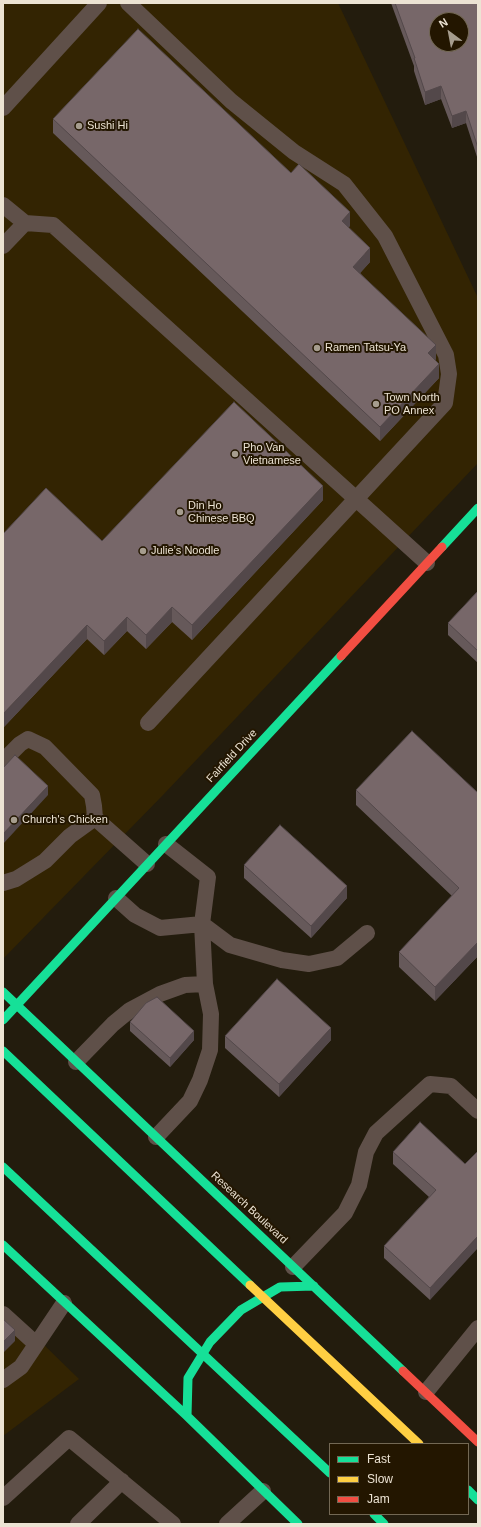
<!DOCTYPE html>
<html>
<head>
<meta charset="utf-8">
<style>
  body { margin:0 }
  #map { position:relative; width:481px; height:1527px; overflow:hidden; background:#231c0d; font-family:Arial,sans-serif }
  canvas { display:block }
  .frame { position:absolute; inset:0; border:4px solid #ece3d3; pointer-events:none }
  .legend { position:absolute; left:329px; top:1443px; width:140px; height:72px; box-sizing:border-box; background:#231600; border:1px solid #736854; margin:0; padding:5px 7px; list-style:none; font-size:12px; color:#ece3d3 }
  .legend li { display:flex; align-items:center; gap:8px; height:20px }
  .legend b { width:20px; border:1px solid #736854 }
  .north { position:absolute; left:429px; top:12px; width:40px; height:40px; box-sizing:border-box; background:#231600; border:1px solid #736854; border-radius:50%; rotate:328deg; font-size:11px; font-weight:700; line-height:16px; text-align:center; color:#ece3d3 }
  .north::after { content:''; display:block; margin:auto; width:14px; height:18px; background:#a69d8e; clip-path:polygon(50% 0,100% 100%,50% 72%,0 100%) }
</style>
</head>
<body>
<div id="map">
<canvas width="481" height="1527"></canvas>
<div class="frame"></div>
<ul class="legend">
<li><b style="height:5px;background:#16e098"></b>Fast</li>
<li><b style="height:5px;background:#ffcf43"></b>Slow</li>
<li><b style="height:5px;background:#f24e42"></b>Jam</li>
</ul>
<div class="north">N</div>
</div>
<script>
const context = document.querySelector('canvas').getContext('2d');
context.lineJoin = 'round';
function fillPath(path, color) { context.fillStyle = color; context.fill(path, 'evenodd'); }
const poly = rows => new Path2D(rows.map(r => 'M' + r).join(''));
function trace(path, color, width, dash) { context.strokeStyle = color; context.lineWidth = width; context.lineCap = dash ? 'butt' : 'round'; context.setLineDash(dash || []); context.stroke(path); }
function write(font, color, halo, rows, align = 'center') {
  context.font = font + ' Arial,sans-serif'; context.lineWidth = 4; context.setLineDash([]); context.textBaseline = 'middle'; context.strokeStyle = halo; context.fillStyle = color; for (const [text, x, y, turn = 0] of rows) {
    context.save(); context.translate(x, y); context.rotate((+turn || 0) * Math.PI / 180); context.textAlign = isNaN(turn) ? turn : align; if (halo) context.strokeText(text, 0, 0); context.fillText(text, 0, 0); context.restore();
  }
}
const built = poly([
  [3,3,338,3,478,298,478,463,163,795,3,959],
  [3,1305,79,1379,3,1436]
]);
const lane = poly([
  [128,3,231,101,294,152,344,184,385,236,446,355,449,374,445,403,148,723],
  [3,108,99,3],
  [3,205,25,223,3,246],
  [25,223,53,225,427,563],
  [3,761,20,744,28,739,45,747,92,795,94,806,95,818],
  [3,883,16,879,45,861,70,836,95,818,147,864],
  [116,898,135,915,160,928,202,924,230,945,282,960,309,964,337,958,367,933],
  [76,1062,113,1024,130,1010,160,994,185,985,205,984],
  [156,1137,190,1101,200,1080,210,1050,211,1014,205,984,202,924,208,877,166,844],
  [293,1267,345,1213,359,1185,366,1152,376,1133,430,1084,451,1086,478,1111],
  [3,1314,36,1344],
  [3,1380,21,1367,64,1303],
  [426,1392,478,1328],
  [3,1498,69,1438,173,1524],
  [78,1524,122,1481],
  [227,1524,263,1491]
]);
const fast = poly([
  [442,547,478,508],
  [3,992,403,1371],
  [3,1020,341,656],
  [3,1245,187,1416,298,1524],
  [187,1416,188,1378,210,1342,241,1310,280,1287,314,1286],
  [468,1490,478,1500],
  [374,1514,384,1524]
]);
const jam = poly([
  [341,656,442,547],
  [403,1371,478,1442]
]);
const fastBridge = poly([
  [3,1051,250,1285],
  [3,1167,330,1473]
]);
const slowBridge = poly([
  [250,1285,419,1444]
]);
const wall = poly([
  [391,3,477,3,478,6,478,160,466,123,452,128,441,99,425,105,414,71,414,66],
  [53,119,350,226,348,227,370,262,360,273,436,359,435,360,439,378,380,441,53,133],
  [323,500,192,640,172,622,146,649,127,631,104,655,87,639,3,728,102,541],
  [478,591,478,663,448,635,448,623],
  [356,790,478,793,478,956,435,1001,399,967,399,952,452,896,356,805],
  [244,865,347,898,311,938,244,878],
  [130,1022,194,1040,170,1067,130,1031],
  [225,1036,331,1040,279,1097,225,1048],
  [393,1152,465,1164,430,1300,384,1258,384,1246,429,1197,393,1164]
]);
const shadedWall = poly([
  [441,86,441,99,425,105,425,92],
  [466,111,466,123,452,128,452,116],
  [350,212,350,226,342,235,342,221],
  [370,248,370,262,353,281,353,267],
  [436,345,436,359,428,367,428,353],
  [439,364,439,378,380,441,380,427],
  [323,486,323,500,192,640,192,625],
  [172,607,172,622,146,649,146,635],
  [127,617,127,631,104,655,104,641],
  [87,625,87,639,3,728,3,714],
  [48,786,48,795,3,844,3,834],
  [347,886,347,898,311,938,311,926],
  [478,942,478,956,435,1001,435,987],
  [331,1028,331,1040,279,1097,279,1084],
  [194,1031,194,1040,170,1067,170,1058],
  [478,1236,478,1248,430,1300,430,1288],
  [15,1330,15,1341,3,1353,3,1342]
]);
const building = poly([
  [395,3,477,3,478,6,478,148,466,111,452,116,441,86,425,92,414,58,415,58,395,3],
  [437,20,461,20,461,44,437,44,437,20],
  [138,29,291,173,299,164,350,212,342,221,370,248,353,267,436,345,428,353,439,364,380,427,53,119,138,29],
  [234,402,323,486,192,625,172,607,146,635,127,617,104,641,87,625,3,714,3,534,46,488,102,541,234,402],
  [478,591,478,651,448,623,478,591],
  [412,731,478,793,478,942,435,987,399,952,459,888,356,790,412,731],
  [15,755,48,786,3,834,3,768,15,755],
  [280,825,347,886,311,926,244,865,280,825],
  [277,979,331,1028,279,1084,225,1036,277,979],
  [157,997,194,1031,170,1058,130,1022,146,1003,157,997],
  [420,1122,465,1164,478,1151,478,1236,430,1288,384,1246,436,1190,393,1152,420,1122],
  [3,1319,15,1330,3,1342,3,1319]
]);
const markers = [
  [79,126,4,"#a69d8e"],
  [317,348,4,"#a69d8e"],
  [376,404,4,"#a69d8e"],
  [235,454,4,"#a69d8e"],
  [180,512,4,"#a69d8e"],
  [143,551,4,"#a69d8e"],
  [14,820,4,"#a69d8e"]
];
const poiNames = [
  ["Sushi Hi",87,126],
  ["Ramen Tatsu-Ya",325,348],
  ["Town North",384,398],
  ["PO Annex",384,411],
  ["Pho Van",243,448],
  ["Vietnamese",243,461],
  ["Din Ho",188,506],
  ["Chinese BBQ",188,519],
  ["Julie’s Noodle",151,551],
  ["Church's Chicken",22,820]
];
const streetNames = [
  ["Fairfield Drive",232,756,-47],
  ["Research Boulevard",249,1208,43]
];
fillPath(built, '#332402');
trace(lane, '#5f5049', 16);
trace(fast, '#16e098', 9);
trace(jam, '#f24e42', 9);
trace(fastBridge, '#16e098', 9);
trace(slowBridge, '#ffcf43', 9);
fillPath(wall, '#66595a');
fillPath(shadedWall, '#53484a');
fillPath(building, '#776769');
trace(building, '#53484a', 1);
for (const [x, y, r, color] of markers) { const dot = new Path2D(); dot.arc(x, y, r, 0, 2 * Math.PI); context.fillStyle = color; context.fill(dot); trace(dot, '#231600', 1.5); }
write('11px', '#ece3d3', '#231600', poiNames, 'left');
write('11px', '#ece3d3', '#231600', streetNames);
</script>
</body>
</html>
